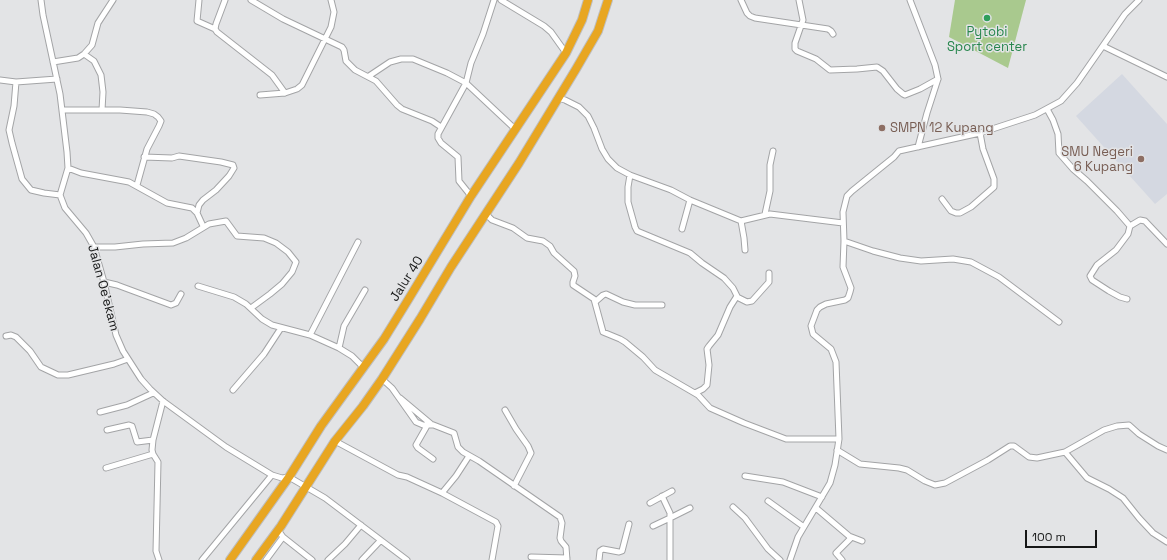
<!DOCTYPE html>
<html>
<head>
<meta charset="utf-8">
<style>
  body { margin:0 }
  #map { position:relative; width:1167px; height:560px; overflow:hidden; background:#e3e4e6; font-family:"Space Grotesk",sans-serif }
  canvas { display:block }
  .scale { position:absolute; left:1025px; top:530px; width:72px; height:18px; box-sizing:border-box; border:2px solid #161717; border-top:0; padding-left:5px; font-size:12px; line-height:14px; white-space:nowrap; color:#161717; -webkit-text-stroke:3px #e3e4e6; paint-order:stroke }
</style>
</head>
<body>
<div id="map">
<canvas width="1167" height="560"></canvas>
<div class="scale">100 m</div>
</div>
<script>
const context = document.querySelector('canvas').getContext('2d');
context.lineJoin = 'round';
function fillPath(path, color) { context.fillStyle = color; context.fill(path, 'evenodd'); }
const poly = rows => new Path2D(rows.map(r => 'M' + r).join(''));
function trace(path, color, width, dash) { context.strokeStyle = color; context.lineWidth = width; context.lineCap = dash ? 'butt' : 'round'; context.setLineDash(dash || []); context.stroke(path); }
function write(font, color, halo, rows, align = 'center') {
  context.font = font + ' "Space Grotesk",sans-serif'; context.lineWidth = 3; context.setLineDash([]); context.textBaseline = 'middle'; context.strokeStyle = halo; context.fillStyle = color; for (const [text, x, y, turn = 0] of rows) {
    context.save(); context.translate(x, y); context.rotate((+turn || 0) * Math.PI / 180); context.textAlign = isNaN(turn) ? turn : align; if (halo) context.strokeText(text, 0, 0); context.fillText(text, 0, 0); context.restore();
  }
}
const built = poly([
  [1122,74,1167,124,1167,194,1155,204,1076,116]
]);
const green = poly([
  [955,0,1026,0,1008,68,949,37]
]);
const minor = poly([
  [41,0,43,15,60,94,67,152,68,168,60,195,65,208,86,233,94,247,104,282,116,335,123,351,141,379,150,389,163,401,226,447,272,475,282,478,289,477,325,498,407,560],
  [199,0,197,21,215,29],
  [225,0,216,24,215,29,217,32,272,75,285,93],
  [251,0,283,19,342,47,344,50,346,61,355,70,376,81,397,105,402,109,432,121,441,127],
  [501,0,544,26,551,32,566,53],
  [741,0,747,13,750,16,755,18,828,29,831,31,833,34],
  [799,0,803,20,795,43,795,49,797,51,816,59,830,70,857,69,877,67,883,71,897,89,903,94,905,95,920,89,938,79],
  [910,0,935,65,938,79,927,113,918,147],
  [1103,46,1167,77],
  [84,54,94,61,101,75,103,92,102,110],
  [53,62,78,58,84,54,92,45,98,23,113,0],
  [369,76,390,62,401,59,413,59,447,73,466,83,515,129],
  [0,80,16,82,57,79],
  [16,82,14,106,9,130,12,143,22,179,31,190,44,193,60,195],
  [260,95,285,93,297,89,302,85,331,27,334,12,331,0],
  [558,98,565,100,579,107,588,116,594,128,602,149,608,159,617,168,630,175,671,190,690,200,741,221,770,214,843,223],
  [1047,109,1053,120,1058,134,1059,153,1073,169,1087,181,1117,211,1130,226,1140,220,1145,221,1167,244],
  [62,110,120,110,147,112,154,114,158,117,161,121,159,126,147,149,137,185],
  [144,157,172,158,179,156,221,162,233,165,234,168,229,176,216,190,203,200,199,205,197,213],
  [68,168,81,173,129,182,167,203,192,208,197,213,203,226],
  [630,175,628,187,628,202,635,227,637,231,690,253,702,263,724,278,733,288,737,296,730,307,718,335,709,346,707,349,709,365,707,385,703,389,695,393],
  [471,196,459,181,458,157,441,143,438,138,438,134,466,83,471,63,483,34,494,0],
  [942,199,951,211,956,213,960,213,971,207,994,187,994,179,983,149,980,133],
  [486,214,492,220,513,228,527,238,543,241,550,246,554,253,574,271,575,276,573,282,573,285,594,299,603,332,620,339,625,342,643,357,655,370,698,395,710,408,744,423,786,439,839,439],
  [765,214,770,191,770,165,773,151],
  [741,221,744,238,745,250],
  [682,229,690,200],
  [844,241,873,251,900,258,921,261,953,259,971,262,999,277,1059,322],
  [94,247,115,247,143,244,173,243,186,238,209,224,226,221,237,236,264,238,276,243,288,252,296,262,292,272,282,284,270,294,251,308],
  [104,282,117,285,171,305,176,303,181,294],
  [198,286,234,297,246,304,262,319,272,325,310,335,339,348,352,356,363,367],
  [737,297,747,302,752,301,769,282,769,273],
  [1127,299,1120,297,1109,291,1092,280,1090,276,1097,265,1116,250,1128,234,1130,226],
  [595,302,603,295,606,294,623,302,635,305,662,305],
  [310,335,358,242],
  [6,336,11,335,16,337,30,351,41,367,58,375,68,375,114,364,128,359],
  [339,348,344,326,365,290],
  [382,379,392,388,416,422,423,425,433,425],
  [233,390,264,354,281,328],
  [400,398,431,424,454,433,458,447,463,452,479,461,560,517,562,523,560,538,561,541,566,547,567,560],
  [505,410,516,429,528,446,531,453,514,486],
  [100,412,127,405,153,393],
  [428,424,416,445,418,448,433,459],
  [107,430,129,425,132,426,137,442,153,440],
  [335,441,398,475,407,477,442,493,496,522,498,526,492,560],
  [837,450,860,464,899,468,907,470,925,481,935,485,945,483,988,460,1010,446,1014,446,1029,457,1037,458,1065,452,1104,430,1117,426,1129,425,1139,434,1158,446,1167,450],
  [1065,452,1087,478,1109,489,1123,498,1139,518,1153,533,1167,542],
  [106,468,153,454],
  [745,476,783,482,822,497],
  [442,493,456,476,469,456],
  [768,501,804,527],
  [650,503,672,491],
  [733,507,745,518,768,549,780,560],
  [816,508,849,536,850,539,836,553,842,560],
  [653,526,670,518,670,513,662,496],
  [278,530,283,537,312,560],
  [849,536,862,541],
  [531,557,567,558],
  [159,560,156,551,158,462,153,454,152,450,153,440,163,401],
  [202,560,272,475],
  [266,560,283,537],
  [328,560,345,544,361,525],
  [362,560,380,541],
  [599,560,600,551,603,549,619,552,622,551,629,524],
  [670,560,670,518,690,508],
  [790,560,798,537,830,483,835,465,839,439,836,362,831,349,813,334,811,326,817,310,820,307,826,304,845,300,848,298,850,292,851,288,843,267,844,241,843,212,847,196,852,191,894,157,899,151,980,133,1035,115,1061,101,1077,83,1125,14,1139,0]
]);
const highway = poly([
  [230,560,289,477,321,426,384,339,408,300,471,196,566,53,582,20,588,0],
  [256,560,281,526,335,441,363,406,382,379,420,319,451,267,519,163,576,69,598,31,608,0]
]);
const markers = [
  [987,18,4,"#2e9e5b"],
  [882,128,4,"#8d6e63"],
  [1141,159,4,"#8d6e63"]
];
const leisureNames = [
  ["Pytobi",987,32],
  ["Sport center",987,47]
];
const educationNames = [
  ["SMPN 12 Kupang",890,128],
  ["SMU Negeri",1133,152,"right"],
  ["6 Kupang",1133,167,"right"]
];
const streetNames = [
  ["Jalur 40",407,279,-58],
  ["Jalan Oe'ekam",103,288,75]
];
fillPath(built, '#d4d8e1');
fillPath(green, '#a9c98e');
trace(minor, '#a3a4a6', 7);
trace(highway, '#bebebe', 10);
trace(minor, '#fff', 5);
trace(highway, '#e8a621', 8);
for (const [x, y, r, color] of markers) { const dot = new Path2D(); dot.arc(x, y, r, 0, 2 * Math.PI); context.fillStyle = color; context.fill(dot); trace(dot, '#e3e4e6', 1.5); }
write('13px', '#27864d', '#e3e4e6', leisureNames);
write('13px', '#785e54', '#e3e4e6', educationNames, 'left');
write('13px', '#161717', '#e3e4e6', streetNames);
</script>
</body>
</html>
